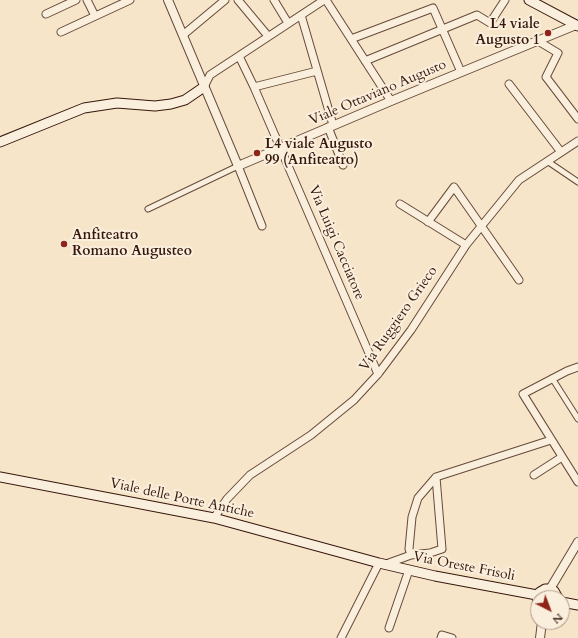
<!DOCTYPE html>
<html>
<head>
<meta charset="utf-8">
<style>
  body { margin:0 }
  #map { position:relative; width:578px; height:638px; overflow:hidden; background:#f7e5c9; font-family:Cardo,serif }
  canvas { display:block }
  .north { position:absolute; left:530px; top:590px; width:40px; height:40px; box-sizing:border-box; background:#faeedc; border:1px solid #ac9888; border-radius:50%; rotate:138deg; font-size:11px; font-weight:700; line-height:16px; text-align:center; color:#36170b }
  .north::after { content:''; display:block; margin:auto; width:14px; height:18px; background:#8f2418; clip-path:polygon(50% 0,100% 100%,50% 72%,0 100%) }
</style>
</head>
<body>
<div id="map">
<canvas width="578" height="638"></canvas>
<div class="north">N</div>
</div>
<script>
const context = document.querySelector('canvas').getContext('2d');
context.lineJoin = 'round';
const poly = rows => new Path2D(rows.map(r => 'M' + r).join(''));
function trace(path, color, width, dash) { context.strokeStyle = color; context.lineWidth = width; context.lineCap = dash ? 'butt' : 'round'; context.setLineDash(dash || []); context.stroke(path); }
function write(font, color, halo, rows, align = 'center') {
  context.font = font + ' Cardo,serif'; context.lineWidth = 4; context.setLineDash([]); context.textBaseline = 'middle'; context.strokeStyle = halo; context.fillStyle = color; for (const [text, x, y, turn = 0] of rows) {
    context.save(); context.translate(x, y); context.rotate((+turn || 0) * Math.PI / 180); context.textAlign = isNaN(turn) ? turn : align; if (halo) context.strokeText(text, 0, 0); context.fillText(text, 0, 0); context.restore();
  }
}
const pedestrian = poly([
  [547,161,578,182],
  [148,209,238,166],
  [552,378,578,419]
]);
const minor = poly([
  [87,0,95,16],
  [238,0,268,36],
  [274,0,288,23],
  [326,0,391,101],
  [46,14,76,0],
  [301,15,333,125],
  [61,32,130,0],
  [183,35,225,0],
  [351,39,433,8,461,72],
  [538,41,558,53,546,77,578,119],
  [239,56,254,87,378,374],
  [365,61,477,15,490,23,505,0],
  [509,84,561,152],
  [204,87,210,75,324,0],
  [254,87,317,71],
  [328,127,343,165],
  [238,166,262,226],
  [400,204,466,245],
  [428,222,454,187,519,280],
  [578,367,567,371,523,394,578,482],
  [534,475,562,457],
  [214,518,227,499,250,475,311,435,354,400,378,374,411,330,466,245,519,180,578,141],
  [411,555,430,553,442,549,436,477],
  [386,564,411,555,409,549,412,517,418,498,436,477,551,440],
  [389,628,409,570],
  [341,638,379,563],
  [441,638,442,635,452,638]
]);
const tertiary = poly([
  [168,0,238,166,391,101,576,25],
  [550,589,578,542],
  [540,638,542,622]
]);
const secondary = poly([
  [529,0,578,26],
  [0,142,84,108,117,103,155,106,171,104,185,100,204,87],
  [0,477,214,518,379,563,435,576,537,595],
  [562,602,578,605],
  [538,604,537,595,540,592,545,589,550,589,554,591,558,598]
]);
const markers = [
  [548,33,4,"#8f2418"],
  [257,153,4,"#8f2418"],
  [64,244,4,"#8f2418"]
];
const poiNames = [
  ["L4 viale",540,25,"right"],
  ["Augusto 1",540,41,"right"],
  ["L4 viale Augusto",265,145],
  ["99 (Anfiteatro)",265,161],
  ["Anfiteatro",72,236],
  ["Romano Augusteo",72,252]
];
const streetNames = [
  ["Viale Ottaviano Augusto",378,93,-23],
  ["Via Luigi Cacciatore",336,243,67],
  ["Via Ruggiero Grieco",399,319,-55],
  ["Viale delle Porte Antiche",182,499,12],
  ["Via Oreste Frisoli",464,567,11]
];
trace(pedestrian, '#664a3a', 7);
trace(minor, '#664a3a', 9);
trace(tertiary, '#664a3a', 10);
trace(secondary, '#36170b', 11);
trace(pedestrian, '#faeedc', 5);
trace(minor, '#faeedc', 7);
trace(tertiary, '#faeedc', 8);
trace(secondary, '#faeedc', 9);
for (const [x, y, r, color] of markers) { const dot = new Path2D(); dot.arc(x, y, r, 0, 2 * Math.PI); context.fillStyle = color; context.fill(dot); trace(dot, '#faeedc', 1.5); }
write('bold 14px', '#36170b', '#faeedc', poiNames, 'left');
write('14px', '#36170b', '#faeedc', streetNames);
</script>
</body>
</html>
